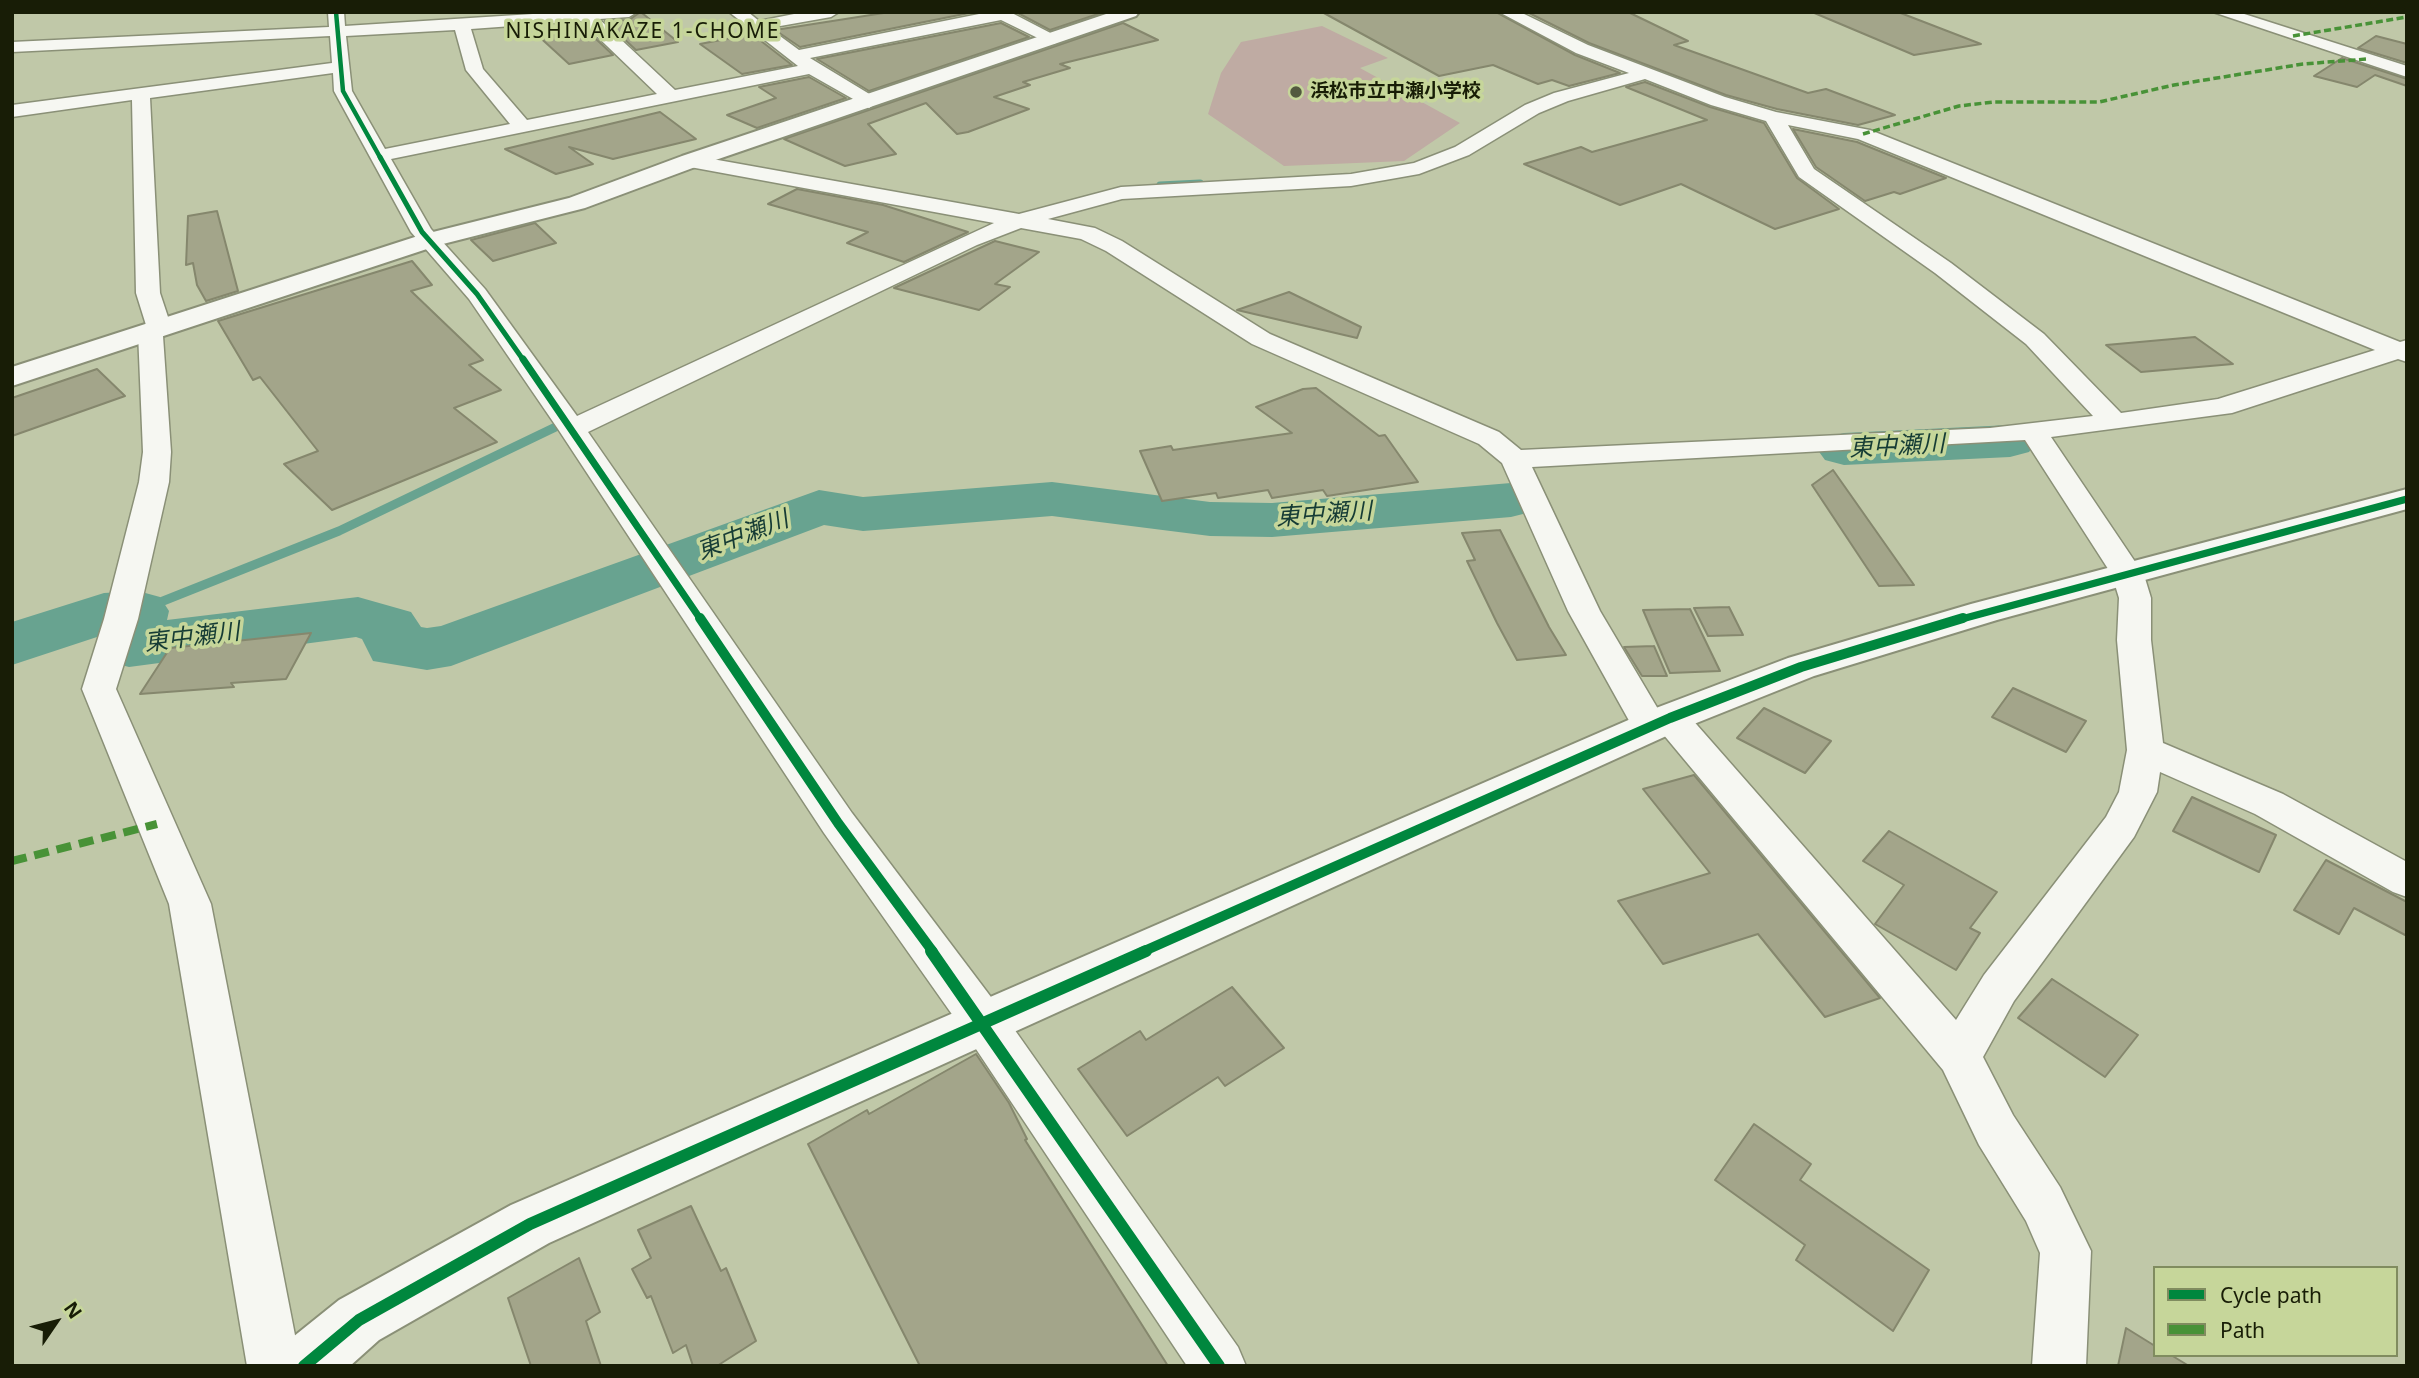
<!DOCTYPE html>
<html>
<head>
<meta charset="utf-8">
<style>
  body { margin:0 }
  #map { position:relative; width:2419px; height:1378px; overflow:hidden; background:#c0c8a8; font-family:"Noto Sans",sans-serif }
  canvas { display:block }
  .frame { position:absolute; inset:0; border:14px solid #181d06; pointer-events:none }
  .legend { position:absolute; left:2153px; top:1266px; width:245px; height:91px; box-sizing:border-box; background:#c6d69a; border:2px solid #808c5f; margin:0; padding:9px 12px; list-style:none; font-size:21px; color:#181d06 }
  .legend li { display:flex; align-items:center; gap:14px; height:35px }
  .legend b { width:35px; border:2px solid #808c5f }
  .north { position:absolute; left:21px; top:1287px; width:70px; height:70px; -webkit-text-stroke:5px #c6d69a; paint-order:stroke; rotate:55deg; font-size:19px; font-weight:700; line-height:28px; text-align:center; color:#181d06 }
  .north::after { content:''; display:block; margin:auto; width:24px; height:32px; background:#181d06; clip-path:polygon(50% 0,100% 100%,50% 72%,0 100%) }
</style>
</head>
<body>
<div id="map">
<canvas width="2419" height="1378"></canvas>
<div class="frame"></div>
<ul class="legend">
<li><b style="height:9px;background:#00873e"></b>Cycle path</li>
<li><b style="height:9px;background:#489237"></b>Path</li>
</ul>
<div class="north">N</div>
</div>
<script>
const context = document.querySelector('canvas').getContext('2d');
context.lineJoin = 'round';
function fillPath(path, color) { context.fillStyle = color; context.fill(path, 'evenodd'); }
const poly = rows => new Path2D(rows.map(r => 'M' + r).join(''));
function trace(path, color, width, dash) { context.strokeStyle = color; context.lineWidth = width; context.lineCap = dash ? 'butt' : 'round'; context.setLineDash(dash || []); context.stroke(path); }
function write(font, color, halo, rows, align = 'center') {
  context.font = font + ' "Noto Sans","Noto Sans JP",sans-serif'; context.lineWidth = 7; context.setLineDash([]); context.textBaseline = 'middle'; context.strokeStyle = halo; context.fillStyle = color; for (const [text, x, y, turn = 0] of rows) {
    context.save(); context.translate(x, y); context.rotate((+turn || 0) * Math.PI / 180); context.textAlign = isNaN(turn) ? turn : align; if (halo) context.strokeText(text, 0, 0); context.fillText(text, 0, 0); context.restore();
  }
}
const green = poly([
  [1322,26,1388,58,1360,68,1460,123,1404,161,1284,166,1208,114,1221,73,1241,42]
]);
const streamFar1 = poly([
  [1160,185,1200,183]
]);
const stream = poly([
  [138,611,339,531,566,422]
]);
const river = poly([
  [2010,425,2029,430,2037,441,2029,452,2010,457,1844,465,1825,460,1817,449,1825,438,1844,433,2010,425],
  [1052,482,1210,502,1272,503,1511,483,1531,488,1539,500,1531,512,1511,517,1272,537,1210,536,1052,516,863,531,824,525,451,666,427,670,373,661,362,639,356,637,129,667,106,661,97,646,100,636,12,665,12,622,104,593,138,591,160,597,169,611,167,620,358,597,411,612,421,627,427,628,441,626,819,490,863,497,1052,482]
]);
const building = poly([
  [890,12,974,12,800,47,775,30,890,12],
  [1016,12,1100,12,1101,13,1050,30,1016,12],
  [1322,12,1496,12,1575,55,1620,73,1569,86,1552,80,1538,84,1493,65,1439,76,1322,12],
  [1527,12,1628,12,1688,41,1674,45,1808,93,1826,89,1895,115,1858,125,1777,109,1726,95,1589,43,1527,12],
  [1812,12,1898,12,1981,44,1914,55,1812,12],
  [639,13,642,13,678,42,636,50,605,21,629,20,639,13],
  [1001,23,1029,37,869,91,817,59,1001,23],
  [1123,23,1158,40,1060,64,1070,68,1023,82,1030,85,994,97,1029,109,968,132,957,134,926,103,868,124,896,154,845,166,784,139,1123,23],
  [580,24,613,55,569,64,534,32,580,24],
  [752,34,792,65,742,74,700,44,752,34],
  [2376,36,2407,44,2407,63,2358,48,2376,36],
  [2342,58,2407,79,2407,86,2375,75,2357,87,2314,76,2342,58],
  [809,77,846,98,757,128,727,115,776,98,759,87,809,77],
  [1645,82,1710,107,1764,123,1797,178,1839,209,1775,229,1681,184,1620,205,1524,164,1581,147,1592,152,1707,120,1626,87,1645,82],
  [660,112,696,139,613,159,569,147,593,164,556,174,505,149,660,112],
  [1793,129,1857,142,1946,178,1900,194,1894,192,1865,201,1816,167,1793,129],
  [797,189,883,205,968,232,904,262,847,243,868,232,768,204,797,189],
  [217,211,238,291,206,301,197,285,193,263,186,265,188,216,217,211],
  [535,223,556,243,493,261,471,240,535,223],
  [995,241,1039,252,995,284,1010,287,979,310,894,288,995,241],
  [412,261,432,285,411,291,483,360,469,365,501,390,454,408,497,442,332,510,284,464,318,451,260,377,253,380,218,321,412,261],
  [1289,292,1361,327,1357,338,1237,310,1289,292],
  [2195,337,2233,364,2141,372,2106,345,2195,337],
  [97,369,125,396,12,436,12,398,97,369],
  [1316,388,1379,436,1385,435,1418,482,1327,496,1323,490,1272,498,1268,490,1218,498,1216,493,1162,501,1140,451,1171,446,1173,450,1292,433,1256,407,1303,389,1316,388],
  [1833,470,1914,585,1879,586,1812,485,1833,470],
  [1500,530,1549,627,1566,655,1517,660,1497,623,1467,561,1475,560,1462,533,1500,530],
  [1729,607,1743,635,1708,636,1694,608,1729,607],
  [1690,609,1720,671,1670,673,1643,610,1690,609],
  [311,633,286,679,231,683,234,687,140,694,170,648,311,633],
  [1654,646,1667,676,1642,676,1624,647,1654,646],
  [2013,688,2086,721,2066,752,1992,717,2013,688],
  [1764,708,1831,741,1805,773,1737,738,1764,708],
  [1694,775,1880,998,1825,1017,1758,934,1663,964,1618,901,1710,873,1643,789,1694,775],
  [2192,797,2276,835,2259,872,2173,831,2192,797],
  [1889,831,1997,892,1970,928,1980,933,1956,970,1875,924,1904,885,1863,861,1889,831],
  [2326,860,2407,902,2407,936,2354,908,2339,934,2294,910,2326,860],
  [2052,979,2138,1035,2105,1077,2018,1018,2052,979],
  [1232,987,1284,1048,1225,1086,1218,1077,1127,1136,1078,1069,1140,1031,1146,1040,1232,987],
  [976,1054,1009,1103,1027,1139,1025,1140,1168,1366,920,1366,808,1144,867,1110,869,1114,976,1054],
  [1754,1124,1811,1164,1800,1180,1929,1270,1893,1331,1796,1260,1805,1245,1715,1180,1754,1124],
  [691,1206,721,1271,726,1268,756,1341,717,1366,693,1366,686,1345,673,1353,651,1296,647,1298,632,1269,651,1258,638,1230,691,1206],
  [579,1258,600,1312,586,1321,601,1366,531,1366,508,1298,579,1258],
  [2126,1328,2155,1346,2155,1355,2171,1355,2189,1366,2118,1366,2126,1328]
]);
const minor = poly([
  [328,12,344,12,345,26,564,12,637,12,629,17,599,19,675,90,798,66,729,12,748,12,759,21,804,12,839,12,831,17,769,28,799,50,989,12,1010,12,1062,39,1054,44,1048,43,1001,20,810,58,876,98,878,102,869,108,809,74,391,159,431,229,485,289,577,416,994,223,690,167,683,165,680,161,683,157,690,155,1019,214,1121,187,1351,174,1414,163,1455,147,1525,105,1554,93,1629,73,1576,53,1499,12,1520,12,1588,45,1725,97,1776,112,1870,130,2400,342,2407,340,2407,362,2398,359,2232,413,2051,437,2144,575,2151,598,2151,640,2163,743,2283,794,2407,862,2407,897,2393,892,2255,814,2160,772,2157,792,2134,837,2014,1001,1983,1057,2013,1115,2060,1187,2091,1251,2086,1366,2032,1366,2040,1253,2026,1221,1979,1145,1943,1070,1663,734,1650,739,1637,735,1568,611,1502,463,1479,444,1252,344,1106,251,1081,239,1021,228,977,245,588,432,852,813,1000,1009,1238,1347,1246,1366,1187,1366,968,1037,824,833,558,429,469,299,411,232,334,91,333,73,150,98,160,293,172,329,163,336,171,452,169,482,138,619,116,689,211,904,301,1366,247,1366,169,904,82,689,104,619,139,482,143,452,138,332,146,325,136,293,132,100,12,117,12,105,332,63,330,36,12,52,12,42,329,27,328,12],
  [581,21,657,94,527,120,483,69,471,29,581,21],
  [455,30,466,70,510,124,385,149,352,91,346,36,455,30],
  [1645,79,1711,105,1766,121,1799,177,1935,273,2026,344,2093,416,1990,428,1521,450,1499,432,1270,334,1122,241,1095,228,1048,219,1122,199,1351,186,1419,174,1469,155,1539,113,1568,101,1645,79],
  [1788,125,1858,139,2375,350,2218,399,2121,413,2044,334,1951,263,1814,169,1788,125],
  [2025,440,2112,575,2119,598,2117,640,2127,750,2119,792,2106,817,1984,975,1956,1020,1683,709,1670,706,1658,709,1600,611,1532,467,2025,440],
  [2213,12,2238,12,2407,66,2407,77,2213,12]
]);
const tertiary = poly([
  [1112,12,1139,12,1136,16,698,166,585,208,439,245,12,386,12,367,421,235,569,198,682,156,1112,12],
  [2407,489,2407,509,1997,620,1814,676,1684,728,549,1243,379,1340,350,1366,274,1366,283,1345,339,1300,511,1205,1656,708,1788,658,1971,604,2407,489]
]);
const quietFar1 = poly([
  [2293,36,2407,17],
  [1863,134,1959,106,1993,102,2099,102,2174,85,2303,64,2367,59]
]);
const quiet = poly([
  [12,861,157,824]
]);
const cyclewayFar4 = poly([
  [336,12,343,91,381,159]
]);
const cyclewayFar3 = poly([
  [380,157,422,232,477,294,524,361]
]);
const cyclewayFar2 = poly([
  [523,359,701,620],
  [1958,620,2407,499]
]);
const cyclewayFar1 = poly([
  [700,618,838,823,933,952],
  [1142,952,1670,718,1801,667,1963,618]
]);
const cycleway = poly([
  [931,951,1219,1366],
  [304,1366,359,1320,530,1224,1146,951]
]);
const markers = [
  [1296,92,7,"#53593f"]
];
const farPoinames = [
  ["浜松市立中瀬小学校",1310,92]
];
const farNeighbourhoodnames = [
  ["NISHINAKAZE 1-CHOME",643,32]
];
const waterNames = [
  ["東中瀬川",1897,447,-3],
  ["東中瀬川",1324,515,-4],
  ["東中瀬川",743,536,-21],
  ["東中瀬川",192,638,-7]
];
fillPath(green, '#bfaba3');
trace(streamFar1, '#68a390', 7);
trace(stream, '#68a390', 9);
fillPath(river, '#68a390');
fillPath(building, '#a3a58a');
trace(building, '#85876d', 2);
trace(minor, '#8a9077', 3);
trace(tertiary, '#8a9077', 4);
fillPath(minor, '#f6f7f2');
fillPath(tertiary, '#f6f7f2');
trace(quietFar1, '#489237', 3.5, [7, 3.5]);
trace(quiet, '#489237', 8, [15, 8]);
trace(cyclewayFar4, '#00873e', 4.5);
trace(cyclewayFar3, '#00873e', 5);
trace(cyclewayFar2, '#00873e', 7);
trace(cyclewayFar1, '#00873e', 10);
trace(cycleway, '#00873e', 12);
for (const [x, y, r, color] of markers) { const dot = new Path2D(); dot.arc(x, y, r, 0, 2 * Math.PI); context.fillStyle = color; context.fill(dot); trace(dot, '#c6d69a', 2.5); }
write('bold 19px', '#181d06', '#c6d69a', farPoinames, 'left');
context.letterSpacing = '2px';
write('21px', '#181d06', '#c6d69a', farNeighbourhoodnames);
context.letterSpacing = '0px';
write('italic 24px', '#163c35', '#c6d69a', waterNames);
</script>
</body>
</html>
